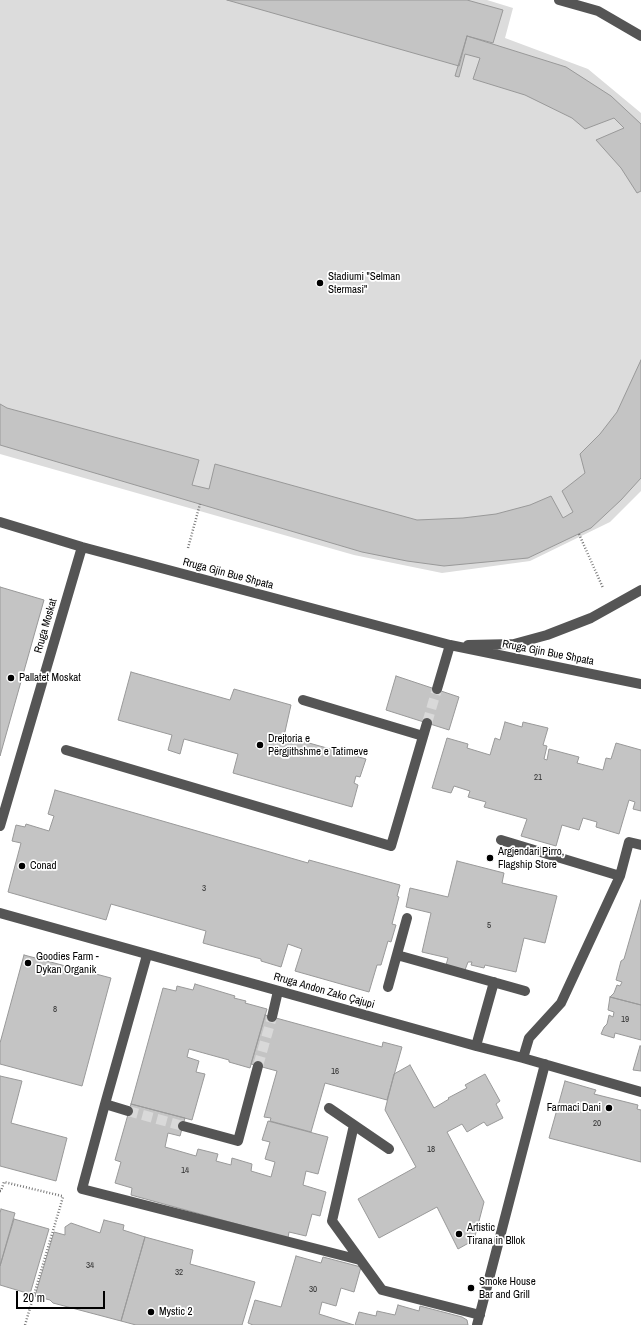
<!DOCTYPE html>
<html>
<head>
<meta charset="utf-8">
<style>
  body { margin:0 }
  #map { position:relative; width:641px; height:1325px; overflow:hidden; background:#fff; font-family:"Archivo Narrow",sans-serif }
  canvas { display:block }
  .scale { position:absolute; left:16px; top:1291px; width:89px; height:18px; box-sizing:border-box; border:2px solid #000; border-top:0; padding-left:5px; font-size:12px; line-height:14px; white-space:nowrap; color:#000; -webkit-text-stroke:3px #fff; paint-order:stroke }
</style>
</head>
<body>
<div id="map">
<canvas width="641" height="1325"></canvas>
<div class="scale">20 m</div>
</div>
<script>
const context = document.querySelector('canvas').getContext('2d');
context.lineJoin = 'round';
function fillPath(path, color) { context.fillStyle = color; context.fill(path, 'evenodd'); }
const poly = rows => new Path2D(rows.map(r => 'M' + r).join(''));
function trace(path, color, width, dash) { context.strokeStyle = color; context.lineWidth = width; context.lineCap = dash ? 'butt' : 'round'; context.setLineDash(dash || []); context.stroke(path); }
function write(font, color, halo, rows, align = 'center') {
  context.font = font + ' "Archivo Narrow",sans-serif'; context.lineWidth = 3.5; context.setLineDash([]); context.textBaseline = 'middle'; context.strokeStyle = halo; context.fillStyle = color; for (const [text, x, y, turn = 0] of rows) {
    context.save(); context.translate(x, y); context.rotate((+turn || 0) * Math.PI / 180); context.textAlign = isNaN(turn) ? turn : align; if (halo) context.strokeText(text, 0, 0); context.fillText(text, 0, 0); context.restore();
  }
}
const green = poly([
  [0,0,487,0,513,8,505,38,588,69,641,113,641,491,610,522,530,561,442,573,354,555,0,454]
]);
const building = poly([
  [227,0,467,0,503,10,493,43,467,36,459,66,227,0],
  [467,36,566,67,611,96,641,124,641,191,637,193,621,168,596,140,624,128,614,118,585,129,572,118,525,95,473,79,480,58,465,54,459,77,455,76,467,36],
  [641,360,641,478,621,500,591,528,528,558,444,566,407,561,362,552,0,445,0,404,7,408,199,460,192,485,209,489,215,464,417,520,463,518,496,514,530,505,551,496,563,518,573,512,562,491,585,473,580,454,600,434,617,412,641,360],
  [0,587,44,600,0,756,0,587],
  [131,672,230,700,234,689,291,705,284,736,366,759,360,777,356,776,354,783,358,785,352,807,233,773,238,754,184,739,180,754,168,750,172,735,118,720,131,672],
  [396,676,459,697,449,730,386,710,396,676],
  [505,722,522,727,523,722,548,728,543,745,547,746,544,759,547,760,549,749,579,757,577,763,603,770,606,758,611,759,616,743,641,750,641,811,633,809,635,802,629,800,619,834,596,827,597,822,583,818,579,830,562,825,556,846,521,836,527,819,484,807,486,802,468,797,470,791,454,786,451,793,432,788,447,738,468,744,467,748,490,755,495,738,500,740,505,722],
  [55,790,308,863,309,860,400,885,397,896,399,897,392,924,396,925,391,942,388,941,381,965,377,965,369,992,295,971,302,949,288,944,281,967,261,961,261,959,203,943,206,931,111,904,106,920,8,892,21,843,12,841,16,825,25,827,26,824,49,831,54,816,48,814,55,790],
  [457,861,504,873,502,883,557,896,545,943,524,938,516,972,485,965,484,968,471,965,472,962,468,962,465,970,446,965,448,958,422,952,431,913,406,907,410,888,448,897,457,861],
  [641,900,641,1005,610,997,614,993,617,985,620,986,622,982,616,980,621,961,624,959,641,900],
  [24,955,111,978,82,1086,0,1064,0,1043,24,955],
  [195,984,235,996,234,998,246,1001,245,1003,267,1009,250,1068,229,1062,229,1060,189,1049,187,1057,199,1061,196,1072,205,1074,192,1120,131,1104,163,988,176,991,177,986,193,990,195,984],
  [610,997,641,1005,641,1040,615,1033,614,1038,601,1034,604,1027,607,1024,609,1015,613,1017,614,1012,608,1010,610,997],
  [265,1015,382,1047,383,1042,402,1047,387,1100,325,1083,311,1132,270,1121,271,1118,264,1117,277,1071,251,1064,265,1015],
  [640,1046,641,1046,641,1071,633,1070,640,1046],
  [410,1065,434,1108,449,1099,448,1098,467,1088,465,1085,485,1074,500,1101,496,1104,503,1118,487,1126,484,1122,467,1132,462,1124,447,1132,484,1202,474,1240,458,1249,437,1207,379,1238,358,1199,416,1167,385,1110,394,1074,410,1065],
  [0,1076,22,1081,11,1123,67,1138,56,1181,0,1166,0,1076],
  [565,1081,596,1090,594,1094,638,1105,637,1109,641,1110,641,1162,549,1138,565,1081],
  [131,1104,185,1118,180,1136,168,1133,165,1147,196,1156,198,1149,218,1154,216,1161,231,1165,232,1158,252,1164,251,1171,271,1177,275,1162,265,1159,270,1142,262,1140,268,1121,328,1137,318,1174,306,1171,303,1185,326,1192,320,1216,312,1214,306,1236,289,1232,288,1238,131,1195,132,1188,115,1183,121,1162,115,1160,131,1104],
  [1,1209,15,1213,0,1266,0,1213,1,1209],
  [14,1219,49,1229,30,1294,0,1285,0,1266,14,1219],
  [104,1220,124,1225,123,1230,145,1237,121,1321,53,1303,50,1300,35,1296,54,1232,65,1235,65,1227,71,1223,100,1233,104,1220],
  [145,1237,193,1250,190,1264,255,1282,242,1325,136,1325,121,1321,145,1237],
  [296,1256,321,1263,323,1257,361,1267,354,1292,341,1288,336,1306,322,1302,319,1314,354,1325,253,1325,248,1323,255,1300,281,1307,296,1256],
  [398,1305,419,1311,420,1306,462,1317,467,1320,468,1325,355,1325,359,1312,376,1316,377,1311,395,1315,398,1305]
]);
const minorTunnel = poly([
  [427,723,437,689],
  [258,1066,272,1017],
  [128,1111,183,1126]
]);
const path = poly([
  [579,534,603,588],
  [188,548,200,504],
  [0,1191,1,1191,4,1182,62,1196],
  [25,1325,63,1197]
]);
const minor = poly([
  [559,0,598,11,641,36],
  [0,522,82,547,450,645,641,684],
  [468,645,514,644,547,635,591,618,641,590],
  [437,689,450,645],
  [303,700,423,736],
  [66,750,391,846,427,723],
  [0,826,82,547],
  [501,840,620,876],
  [0,913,476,1046,523,1058,641,1092],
  [397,955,525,991],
  [388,987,407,918],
  [272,1017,278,991],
  [476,1046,494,982],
  [523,1058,529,1038,561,1003,620,876,629,842,641,845],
  [105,1104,82,1189,360,1260],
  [329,1108,389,1149],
  [128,1111,105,1104,147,955],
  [354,1125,332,1221,382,1290,480,1315],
  [183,1126,238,1141,258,1066],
  [477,1325,545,1064]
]);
const markers = [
  [320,283,4,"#000"],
  [11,678,4,"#000"],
  [260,745,4,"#000"],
  [490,858,4,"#000"],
  [22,866,4,"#000"],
  [28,963,4,"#000"],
  [609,1108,4,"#000"],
  [459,1234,4,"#000"],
  [471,1288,4,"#000"],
  [151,1312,4,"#000"]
];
const numberNames = [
  ["21",538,778],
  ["3",204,889],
  ["5",489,926],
  ["8",55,1010],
  ["19",625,1020],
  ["16",335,1072],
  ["20",597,1124],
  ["18",431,1150],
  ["14",185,1171],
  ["34",90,1266],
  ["32",179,1273],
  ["30",313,1290]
];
const poiNames = [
  ["Stadiumi \"Selman",328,277],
  ["Stermasi\"",328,290],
  ["Pallatet Moskat",19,678],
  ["Drejtoria e",268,739],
  ["Përgjithshme e Tatimeve",268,752],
  ["Argjendari Pirro,",498,852],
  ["Flagship Store",498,865],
  ["Conad",30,866],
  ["Goodies Farm -",36,957],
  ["Dykan Organik",36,970],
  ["Farmaci Dani",601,1108,"right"],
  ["Artistic",467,1228],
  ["Tirana in Bllok",467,1241],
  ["Smoke House",479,1282],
  ["Bar and Grill",479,1295],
  ["Mystic 2",159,1312]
];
const streetNames = [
  ["Rruga Gjin Bue Shpata",228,574,15],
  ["Rruga Moskat",46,626,-74],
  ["Rruga Gjin Bue Shpata",548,653,11],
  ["Rruga Andon Zako Çajupi",324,991,16]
];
fillPath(green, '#dcdcdc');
fillPath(building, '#c4c4c4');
trace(building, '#999', 1);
trace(minorTunnel, '#d9d9d9', 10, [10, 5]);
trace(path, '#777', 2.5, [1, 2]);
trace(minor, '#555', 10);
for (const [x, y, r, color] of markers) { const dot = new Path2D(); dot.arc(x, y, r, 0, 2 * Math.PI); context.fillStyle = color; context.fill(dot); trace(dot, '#fff', 1.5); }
write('9px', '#313131', null, numberNames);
write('11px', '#000', '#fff', poiNames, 'left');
write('11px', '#000', '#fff', streetNames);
</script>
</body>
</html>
